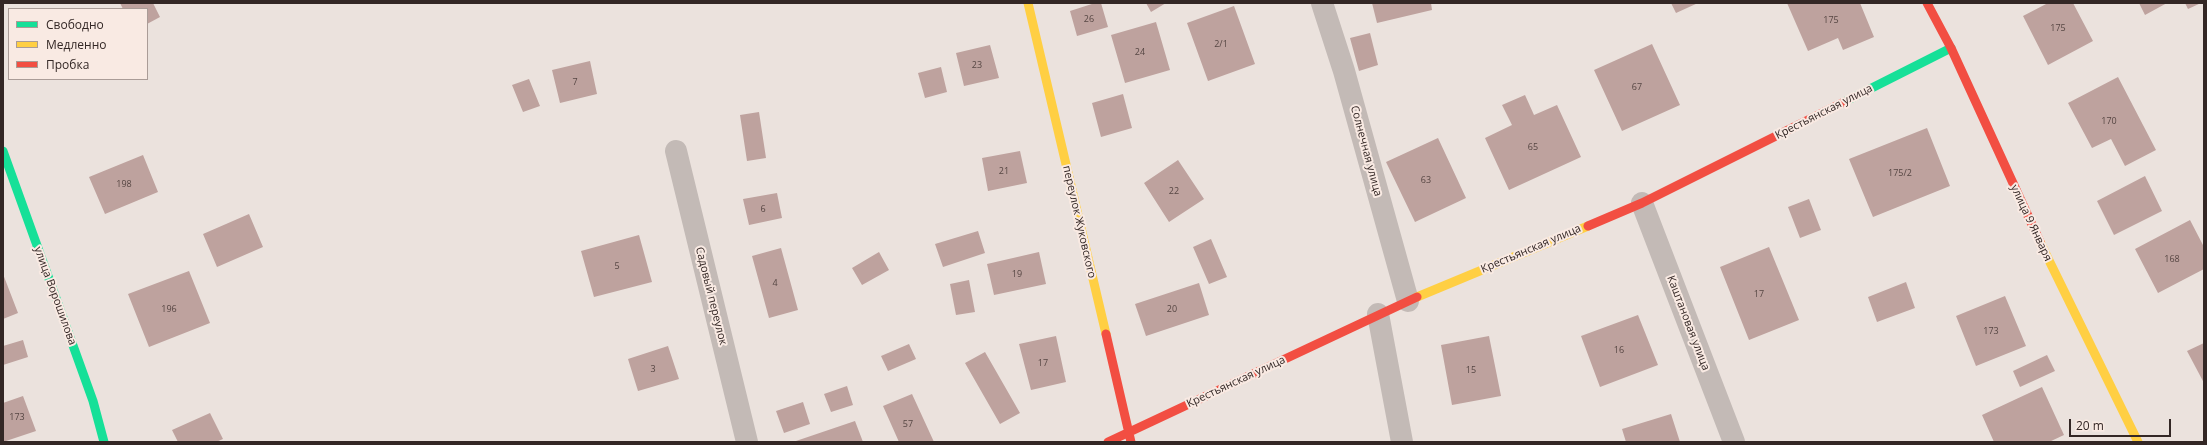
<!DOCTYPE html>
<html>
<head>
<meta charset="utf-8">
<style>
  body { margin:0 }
  #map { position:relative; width:2207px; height:445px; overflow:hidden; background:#ebe2dd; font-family:"Open Sans",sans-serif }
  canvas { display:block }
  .frame { position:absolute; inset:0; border:4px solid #332725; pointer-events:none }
  .legend { position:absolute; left:8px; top:8px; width:140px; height:72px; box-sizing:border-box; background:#f9eae3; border:1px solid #aa9c97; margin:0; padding:5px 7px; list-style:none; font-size:12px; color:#332725 }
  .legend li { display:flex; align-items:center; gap:8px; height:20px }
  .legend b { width:20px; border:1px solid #aa9c97 }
  .scale { position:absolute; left:2069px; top:419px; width:102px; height:18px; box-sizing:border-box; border:2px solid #332725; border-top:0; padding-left:5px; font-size:12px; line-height:14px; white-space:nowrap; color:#332725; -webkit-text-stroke:3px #f9eae3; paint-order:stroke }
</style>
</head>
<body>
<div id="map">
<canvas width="2207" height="445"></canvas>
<div class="frame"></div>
<ul class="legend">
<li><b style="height:5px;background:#16e098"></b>Свободно</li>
<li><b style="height:5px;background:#ffcf43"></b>Медленно</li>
<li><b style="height:5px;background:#f24e42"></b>Пробка</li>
</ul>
<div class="scale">20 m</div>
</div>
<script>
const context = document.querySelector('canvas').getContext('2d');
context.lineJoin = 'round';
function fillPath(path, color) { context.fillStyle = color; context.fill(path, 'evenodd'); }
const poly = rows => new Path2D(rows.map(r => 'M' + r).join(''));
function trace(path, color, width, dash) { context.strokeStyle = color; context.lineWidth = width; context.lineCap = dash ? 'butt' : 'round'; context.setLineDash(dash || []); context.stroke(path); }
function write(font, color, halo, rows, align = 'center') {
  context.font = font + ' "Open Sans",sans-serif'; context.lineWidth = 4; context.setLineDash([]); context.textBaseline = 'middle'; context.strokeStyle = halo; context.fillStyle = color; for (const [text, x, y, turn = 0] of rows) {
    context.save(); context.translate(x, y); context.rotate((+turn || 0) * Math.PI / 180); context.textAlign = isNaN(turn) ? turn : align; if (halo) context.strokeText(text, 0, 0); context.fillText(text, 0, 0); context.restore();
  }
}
const building = poly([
  [120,3,153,3,160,17,147,24,147,9,123,9],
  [1095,3,1101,3,1108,27,1077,36,1070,11],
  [1146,3,1166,3,1151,12],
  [1372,3,1431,3,1432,10,1377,23],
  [1671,3,1698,3,1676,13],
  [1787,3,1860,3,1874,37,1843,50,1838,38,1808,51],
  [2048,3,2073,3,2093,41,2048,65,2023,16],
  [2139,3,2167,3,2145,15],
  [2185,3,2201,3,2188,9],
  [1234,6,1255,64,1208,81,1187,23],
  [1156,22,1170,70,1125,83,1111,35],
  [1370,33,1378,65,1359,71,1350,38],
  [1652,44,1680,105,1622,131,1594,70],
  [990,45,999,78,964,86,956,53],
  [590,61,597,94,560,103,552,70],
  [941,67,947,92,925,98,918,73],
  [2118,77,2156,150,2125,166,2111,139,2092,148,2068,103],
  [529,79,540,106,523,112,512,85],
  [1123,94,1132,128,1101,137,1092,103],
  [1525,95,1534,115,1557,105,1581,157,1509,190,1485,138,1512,125,1502,105],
  [759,112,766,158,747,161,740,115],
  [1927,128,1950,186,1873,217,1849,159],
  [1438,138,1466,198,1415,222,1386,162],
  [1020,151,1027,183,988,191,982,158],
  [143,155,158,192,105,214,89,177],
  [1178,160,1204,199,1169,222,1144,183],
  [2145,176,2162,211,2114,235,2097,201],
  [777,193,782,218,749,225,743,199],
  [1809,199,1821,230,1800,238,1788,207],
  [249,214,263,247,217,267,203,234],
  [2190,220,2204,247,2204,269,2158,293,2135,249],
  [978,231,985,253,943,267,935,244],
  [639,235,652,282,594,297,581,251],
  [1211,239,1227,277,1209,284,1193,247],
  [1769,247,1799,320,1749,340,1720,267],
  [781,248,798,310,769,318,752,256],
  [879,252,889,270,862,285,852,268],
  [1039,252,1046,284,994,295,987,264],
  [189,271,210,323,149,347,128,294],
  [3,274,18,313,3,319],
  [969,280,975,312,956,315,950,284],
  [1906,282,1915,308,1877,322,1868,297],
  [1199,283,1209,315,1146,336,1135,304],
  [2005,296,2026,346,1976,366,1956,316],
  [1638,315,1658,365,1600,387,1581,336],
  [1056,336,1066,382,1031,390,1019,344],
  [1489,336,1501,396,1452,405,1441,345],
  [23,340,28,357,3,365,3,346],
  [2204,343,2204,383,2187,351],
  [909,344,916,359,888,371,881,356],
  [668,346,679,379,638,391,628,359],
  [985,352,1020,413,1000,424,965,363],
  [2047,355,2055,371,2020,387,2013,371],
  [847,386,853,405,831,412,824,394],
  [2042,387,2064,435,2049,442,1994,442,1982,415],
  [912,394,934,442,899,442,883,406],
  [23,396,36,431,3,442,3,403],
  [803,402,810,424,784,433,776,411],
  [210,413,223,439,216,442,178,442,172,430],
  [1671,414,1680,442,1626,442,1622,429],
  [855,421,863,442,793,442]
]);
const street = poly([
  [1322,3,1344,71,1408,301],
  [676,151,747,442],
  [1642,203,1734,442],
  [1378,314,1402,442]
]);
const fast = poly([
  [1844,102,1951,48],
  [3,151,93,401,104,442]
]);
const slow = poly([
  [1028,3,1106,334],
  [2040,242,2138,442],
  [1417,297,1588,226]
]);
const jam = poly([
  [1927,3,1951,48,2040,242],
  [1588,226,1642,203,1844,102],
  [1106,334,1131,442],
  [1108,442,1417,297]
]);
const numberNames = [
  ["26",1089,19],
  ["175",1831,20],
  ["175",2058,28],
  ["2/1",1221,44],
  ["24",1140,52],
  ["23",977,65],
  ["7",575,82],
  ["67",1637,87],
  ["170",2109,121],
  ["65",1533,147],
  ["21",1004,171],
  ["175/2",1900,173],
  ["63",1426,180],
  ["198",124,184],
  ["22",1174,191],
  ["6",763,209],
  ["168",2172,259],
  ["5",617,266],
  ["19",1017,274],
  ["4",775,283],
  ["17",1759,294],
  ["196",169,309],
  ["20",1172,309],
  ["173",1991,331],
  ["16",1619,350],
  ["17",1043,363],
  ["3",653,369],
  ["15",1471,370],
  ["173",17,417],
  ["57",908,424]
];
const streetNames = [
  ["Крестьянская улица",1824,112,-27],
  ["Солнечная улица",1366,151,75],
  ["переулок Жуковского",1079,222,77],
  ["улица 9 Января",2031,223,65],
  ["Крестьянская улица",1531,249,-23],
  ["улица Ворошилова",55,296,70],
  ["Садовый переулок",711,296,76],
  ["Каштановая улица",1688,323,69],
  ["Крестьянская улица",1236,382,-25]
];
fillPath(building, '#bea29e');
trace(street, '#c3bab6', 22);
trace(fast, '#16e098', 9);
trace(slow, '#ffcf43', 9);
trace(jam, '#f24e42', 9);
write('9px', '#564643', null, numberNames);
write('11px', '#332725', '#f9eae3', streetNames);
</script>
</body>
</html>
